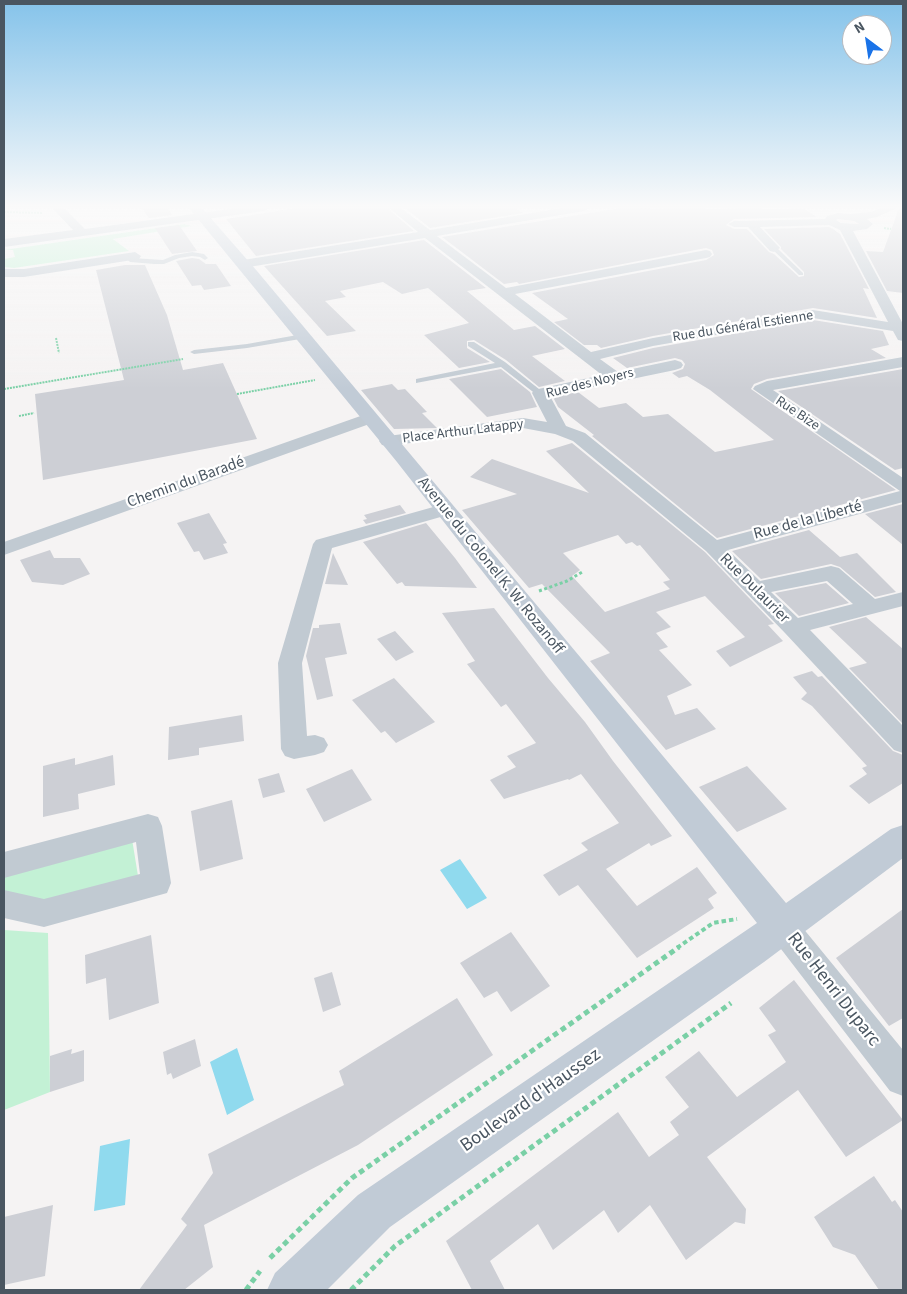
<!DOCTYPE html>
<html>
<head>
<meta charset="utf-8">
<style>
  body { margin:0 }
  #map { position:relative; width:907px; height:1294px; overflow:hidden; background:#f5f3f3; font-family:"Source Sans 3",sans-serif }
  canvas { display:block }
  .frame { position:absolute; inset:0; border:5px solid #4a5661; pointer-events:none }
  .north { position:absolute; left:842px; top:15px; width:50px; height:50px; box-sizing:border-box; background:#fff; border:1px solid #b7bbc0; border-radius:50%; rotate:329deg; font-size:14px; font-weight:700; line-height:20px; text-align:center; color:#4a5661 }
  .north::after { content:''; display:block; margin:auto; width:18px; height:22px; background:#1a73e8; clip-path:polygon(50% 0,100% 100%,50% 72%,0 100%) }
</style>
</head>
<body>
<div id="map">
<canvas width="907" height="1294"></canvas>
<div class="frame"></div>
<div class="north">N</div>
</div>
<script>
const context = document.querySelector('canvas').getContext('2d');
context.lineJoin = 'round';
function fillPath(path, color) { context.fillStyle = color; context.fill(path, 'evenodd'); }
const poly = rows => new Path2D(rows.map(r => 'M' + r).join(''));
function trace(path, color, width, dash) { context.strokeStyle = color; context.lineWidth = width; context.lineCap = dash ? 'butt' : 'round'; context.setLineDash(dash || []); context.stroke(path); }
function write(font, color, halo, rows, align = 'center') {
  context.font = font + ' "Source Sans 3",sans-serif'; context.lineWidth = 4.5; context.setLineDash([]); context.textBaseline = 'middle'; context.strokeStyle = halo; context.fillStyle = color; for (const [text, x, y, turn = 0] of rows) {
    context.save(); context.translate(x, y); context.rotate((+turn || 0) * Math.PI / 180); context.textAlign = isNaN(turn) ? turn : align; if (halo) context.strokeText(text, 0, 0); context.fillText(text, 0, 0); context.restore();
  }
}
const green = poly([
  [184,224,192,226,113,239,129,251,14,268,5,267,4,260,4,259,15,257,13,250,4,250],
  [126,838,132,839,138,876,44,906,4,898,4,872],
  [4,930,48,933,50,1092,4,1110]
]);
const water = poly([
  [460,859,487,898,467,909,440,870],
  [237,1048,254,1100,227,1115,210,1062],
  [130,1139,125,1205,94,1211,100,1146]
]);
const building = poly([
  [142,208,168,208,172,215,149,218],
  [297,208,387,208,414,231,256,256,226,219],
  [405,208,516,208,523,213,430,228],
  [621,208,804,209,817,217,734,219,726,225,734,229,747,229,769,252,774,254,799,277,804,276,804,272,781,249,781,247,764,229,829,227,833,229,840,234,869,289,863,288,877,318,813,308,653,336,601,348,597,345,584,345,554,322,568,319,532,293,706,260,714,255,712,250,706,248,519,284,517,282,504,284,442,237],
  [899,208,903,208,903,293,887,291,866,251,883,252],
  [179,225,197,251,172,254,155,228],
  [424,240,486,288,467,291,514,330,535,326,565,349,532,356,565,381,539,387,506,360,474,340,467,341,467,348,490,362,459,368,424,335,469,323,428,288,402,294,383,282,340,291,346,297,325,301,356,331,327,336,264,266],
  [192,258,199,259,206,264,216,264,231,286,204,290,201,285,192,286,176,261],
  [125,265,145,265,167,315,183,370,223,363,257,439,43,480,35,394,124,380,96,270],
  [813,320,883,331,889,345,871,349,886,358,767,379,754,384,751,389,896,490,717,538,592,436,594,435,558,407,553,397,578,392,599,408,626,403,643,417,668,414,715,452,774,440,710,390,687,376,679,378,672,373,683,369,685,364,682,360,675,358,627,368,613,358,653,348],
  [501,369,530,392,537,407,487,417,449,379],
  [903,369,903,468,895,470,778,391],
  [392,384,398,390,405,389,427,412,422,413,437,428,394,429,361,390],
  [572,443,705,552,774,624,768,625,783,641,730,667,716,651,745,637,705,596,656,612,671,627,656,633,668,647,659,650,692,685,667,696,675,715,697,708,716,729,666,750,590,661,610,653,542,584,529,588,462,510,517,494,470,477,492,459,589,493,546,451],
  [618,535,626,544,632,542,637,546,640,545,670,580,663,582,670,589,605,612,572,576,580,570,563,553],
  [903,504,903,545,865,514],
  [400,505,406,513,366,524,363,520,367,519,364,515],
  [209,513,227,543,223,544,228,553,204,560,199,551,194,552,177,523],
  [426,523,455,558,477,588,405,586,402,582,397,584,363,542],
  [809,530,840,557,857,553,896,592,875,597,840,567,831,564,761,579,732,551],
  [50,550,54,558,80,558,90,574,63,585,32,582,20,560],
  [333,553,348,585,325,584],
  [826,583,849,603,799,616,775,593],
  [494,608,548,678,585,722,613,761,672,836,651,846,649,843,606,869,637,906,697,867,717,893,708,899,714,908,637,958,578,885,559,896,543,875,588,850,581,843,619,823,581,774,569,780,568,779,504,799,490,780,516,767,507,756,536,743,506,704,501,707,467,664,475,661,442,613],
  [866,617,903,649,903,724,849,668,867,663,829,627],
  [340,623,347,654,325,658,333,696,317,700,306,656,313,628,319,628,319,625],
  [395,631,414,652,396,661,377,639],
  [812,671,818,677,822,676,893,751,903,755,903,783,869,804,849,786,867,774,862,768,867,766,812,706,801,699,807,693,793,677],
  [394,678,435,722,396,743,385,731,381,733,352,700],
  [242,715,244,741,199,748,199,755,168,760,169,727],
  [113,755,115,785,78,794,79,809,43,817,43,766,75,758,75,765],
  [747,766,787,809,737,832,699,787],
  [352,769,372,800,324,822,306,789],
  [279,773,285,792,263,798,258,779],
  [232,800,243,859,200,871,191,811],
  [903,909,903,1018,889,1026,836,958],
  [511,932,550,986,511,1012,497,991,484,998,460,963],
  [151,935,159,1003,109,1020,106,978,86,984,85,955],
  [332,972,341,1005,323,1012,314,978],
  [794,980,903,1120,846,1157,798,1090,707,1157,746,1209,745,1224,735,1222,686,1260,650,1205,618,1233,604,1210,553,1250,538,1224,490,1261,505,1290,472,1290,446,1241,618,1112,649,1157,679,1135,670,1122,689,1107,665,1077,699,1051,737,1097,786,1062,768,1035,776,1031,759,1008],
  [457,998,493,1055,358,1145,204,1225,213,1267,184,1290,139,1290,187,1225,181,1219,213,1173,208,1154,344,1085,339,1071],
  [195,1039,201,1066,173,1079,171,1073,167,1075,163,1052],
  [72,1049,71,1054,84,1050,84,1081,50,1092,50,1056],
  [874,1176,892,1202,895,1200,903,1212,903,1290,879,1290,855,1255,833,1247,814,1217],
  [53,1205,45,1276,4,1285,4,1217]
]);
const pathFar3 = poly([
  [4,212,43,213],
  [884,228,891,229],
  [56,338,59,353],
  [4,389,183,359],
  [237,394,315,380],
  [19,416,34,413]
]);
const pathFar2 = poly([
  [539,591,567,581,584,571]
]);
const pathFar1 = poly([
  [677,948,713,923,737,919]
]);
const path = poly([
  [270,1258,352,1178,679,947],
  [246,1290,260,1271],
  [351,1290,395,1246,731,1003]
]);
const lane = poly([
  [772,247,776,247,803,273,803,275,799,275,772,249,772,247],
  [192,252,204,254,208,258,205,260,200,257,192,256,179,258,164,264,154,264,130,262,125,257,128,255,132,258,163,260,175,255,192,252],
  [303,334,307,336,306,338,247,348,194,354,190,352,194,350,247,344,303,334],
  [468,342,474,342,505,362,544,393,537,395,501,367,416,383,416,379,495,363,468,346,468,342]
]);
const street = poly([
  [52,208,64,208,85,229,237,208,269,208,264,211,4,247,4,239,73,230,52,208],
  [389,208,401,208,430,230,562,208,589,208,584,211,437,236,506,288,706,250,710,251,712,254,710,257,706,258,515,294,591,352,653,338,813,310,888,322,840,230,829,225,760,227,780,248,774,252,770,251,748,227,734,227,728,224,734,221,825,219,827,216,838,213,850,214,871,212,881,208,897,208,877,217,867,219,873,224,867,229,853,231,903,324,903,341,898,340,893,331,813,318,653,346,600,359,618,372,675,360,681,362,683,365,681,368,675,370,550,396,566,426,585,433,717,540,900,491,753,389,755,386,767,381,903,357,903,367,773,390,903,478,903,502,728,550,760,581,831,566,839,568,875,599,903,592,903,606,810,630,903,726,903,753,894,750,785,633,706,551,573,441,555,434,523,428,388,446,382,445,379,441,382,437,388,436,523,418,547,422,532,393,534,390,602,375,425,238,243,268,237,264,243,260,418,232,389,208],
  [838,219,854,221,859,224,841,223,836,220,838,219],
  [827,581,853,604,798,618,771,592,827,581],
  [135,252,141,256,139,259,24,277,4,277,4,269,24,269,135,252],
  [369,413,375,414,378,418,375,422,4,555,4,542,369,413],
  [444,504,451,506,454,510,451,514,332,548,302,663,307,736,315,735,324,738,328,745,324,752,315,755,294,759,285,756,281,749,278,663,313,544,316,540,444,504],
  [148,814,158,817,162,826,171,883,167,893,44,927,4,918,4,890,44,899,140,874,136,842,4,878,4,852,148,814],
  [782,911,793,916,903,1050,903,1096,890,1091,771,936,766,926,771,916,782,911]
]);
const secondary = poly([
  [189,208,202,208,257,271,786,903,891,829,903,825,903,858,764,962,390,1227,327,1290,267,1290,275,1273,358,1195,757,923,397,462,189,208]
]);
const farStreetnames = [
  ["Rue du Général Estienne",743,327,-9],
  ["Rue des Noyers",590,384,-14],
  ["Rue Bize",797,414,34],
  ["Place Arthur Latappy",463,432,-7]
];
const streetNames = [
  ["Chemin du Baradé",186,483,-20],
  ["Rue de la Liberté",808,521,-15],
  ["Avenue du Colonel K. W. Rozanoff",490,566,51],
  ["Rue Dulaurier",754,589,45]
];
const nearStreetnames = [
  ["Rue Henri Duparc",833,990,52],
  ["Boulevard d'Haussez",531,1101,-35]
];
fillPath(green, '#c3f1d5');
fillPath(water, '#90daee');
fillPath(building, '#cdcfd5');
trace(pathFar3, '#7ad0a6', 2, [2, 1]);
trace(pathFar2, '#7ad0a6', 3, [3, 2.5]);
trace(pathFar1, '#7ad0a6', 4, [4.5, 3]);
trace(path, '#7ad0a6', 5, [5.5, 4]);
fillPath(lane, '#c1cad2');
fillPath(street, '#c1cad2');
fillPath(secondary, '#c1cbd6');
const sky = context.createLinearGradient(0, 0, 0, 389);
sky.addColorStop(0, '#85c3ea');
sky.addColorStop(0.53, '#fafafa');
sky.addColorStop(1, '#fafafa00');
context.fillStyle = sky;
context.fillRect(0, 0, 907, 389);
write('14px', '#4a5661', '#fff', farStreetnames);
write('16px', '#4a5661', '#fff', streetNames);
write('19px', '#4a5661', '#fff', nearStreetnames);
</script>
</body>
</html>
